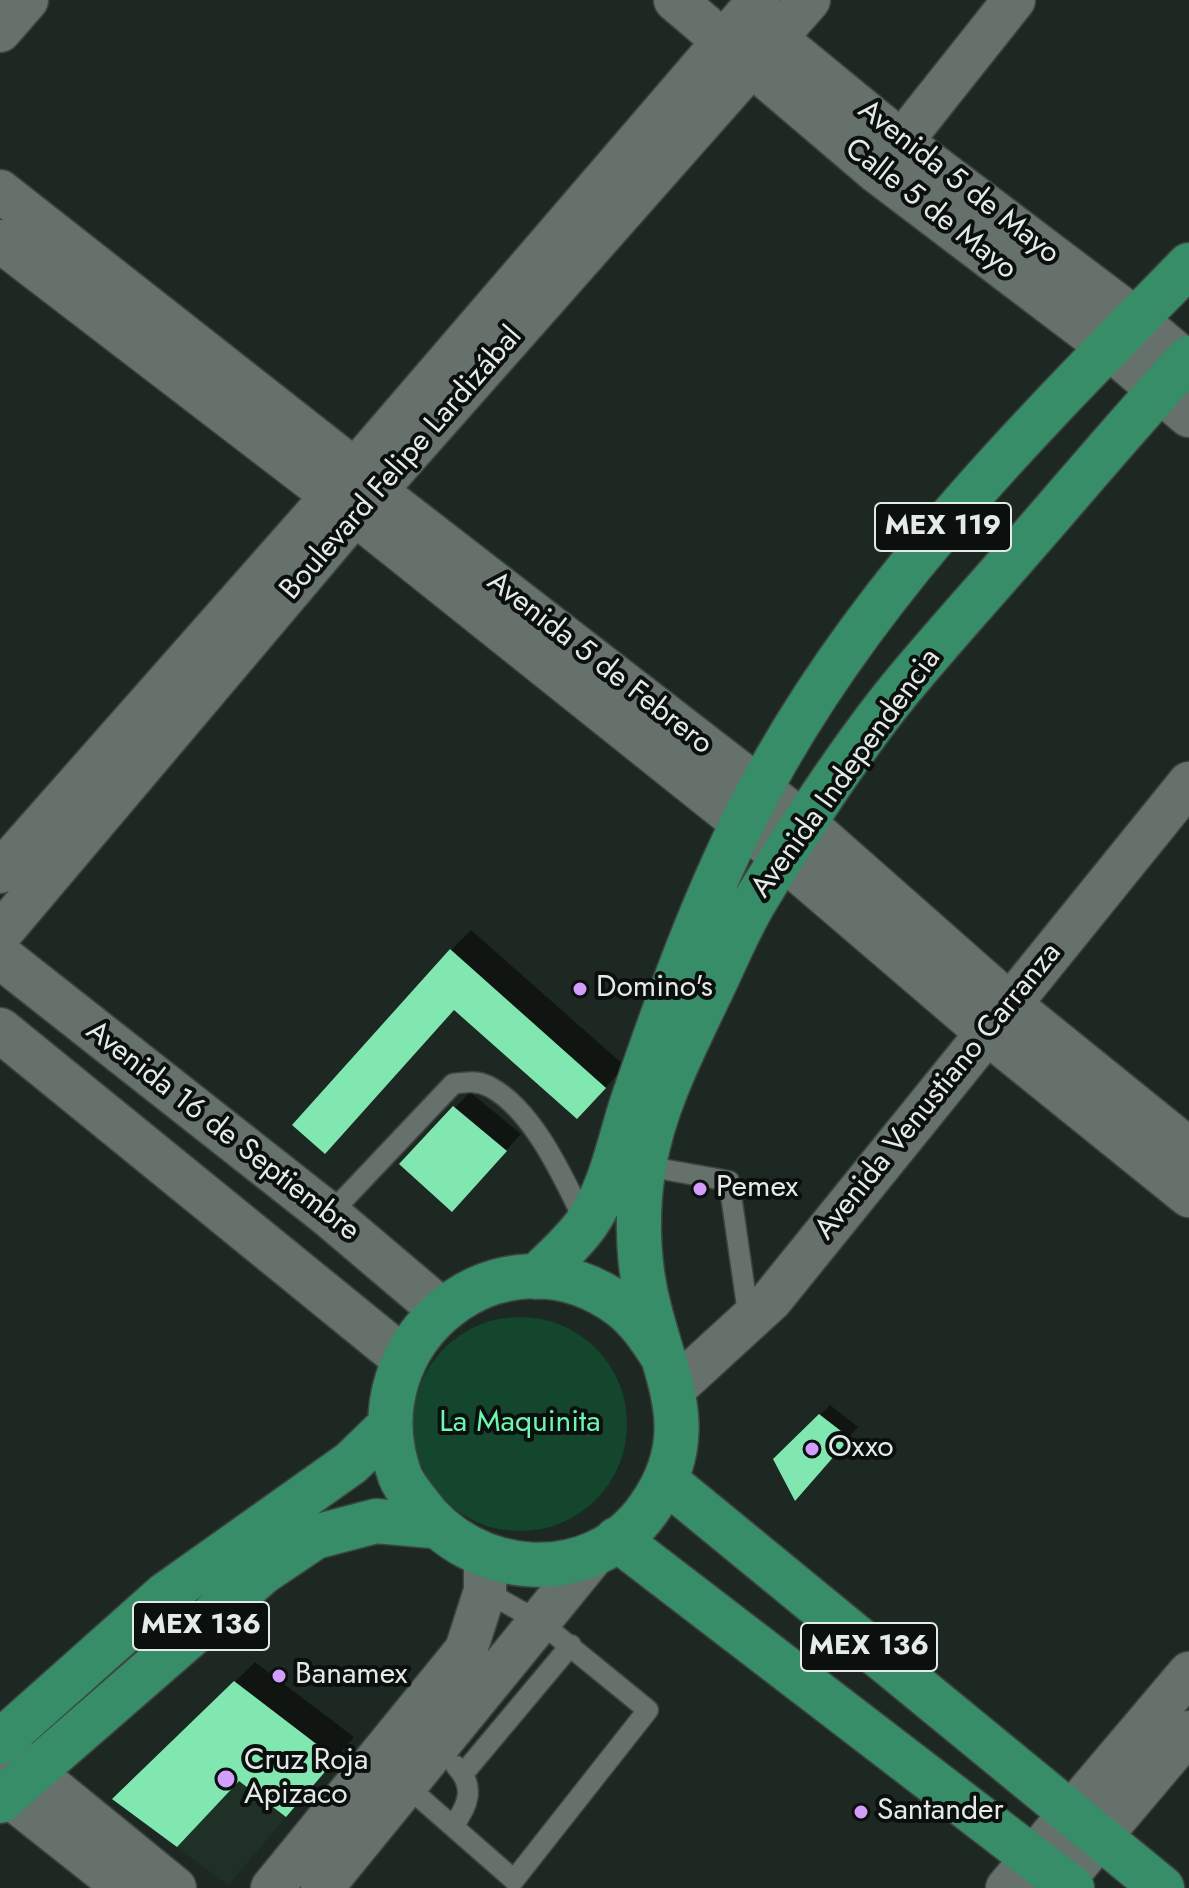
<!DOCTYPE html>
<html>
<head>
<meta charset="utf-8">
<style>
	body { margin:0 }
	canvas { display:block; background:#1e2822 }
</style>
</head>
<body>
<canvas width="1189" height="1888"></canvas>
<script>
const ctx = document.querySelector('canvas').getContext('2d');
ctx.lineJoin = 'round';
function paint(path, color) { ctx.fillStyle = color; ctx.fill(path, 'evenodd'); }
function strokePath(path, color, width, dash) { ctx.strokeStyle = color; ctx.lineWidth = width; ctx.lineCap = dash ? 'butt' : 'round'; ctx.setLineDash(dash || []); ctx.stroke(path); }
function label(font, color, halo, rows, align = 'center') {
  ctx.font = font + ' Jost,sans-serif'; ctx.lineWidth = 8; ctx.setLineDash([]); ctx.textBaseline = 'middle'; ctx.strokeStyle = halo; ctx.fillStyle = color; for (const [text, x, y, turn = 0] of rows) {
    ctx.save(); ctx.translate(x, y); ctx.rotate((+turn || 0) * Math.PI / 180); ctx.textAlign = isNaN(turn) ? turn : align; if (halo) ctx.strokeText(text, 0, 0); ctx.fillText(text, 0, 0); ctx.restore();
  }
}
paint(new Path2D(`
	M234 1681 336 1759 228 1885 112 1799Z`), '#1f3026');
paint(new Path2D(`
	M413 1424a107 107 0 1 1 214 0a107 107 0 1 1-214 0Z`), '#14462e');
paint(new Path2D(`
	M471 930 625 1066 597 1097 451 950Z
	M470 1092 521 1134 468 1193 401 1164Z
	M830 1405 858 1427 805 1488 775 1460Z
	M255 1662 354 1737 286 1814 239 1779 115 1799Z`), '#0007');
paint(new Path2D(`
	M450 949 606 1088 577 1119 454 1010 325 1154 292 1125Z
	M453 1106 507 1151 452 1212 399 1164Z
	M819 1414 850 1438 795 1501 773 1459Z
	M234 1681 336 1759 286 1817 239 1781 177 1847 112 1799Z`), '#81e7b0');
const service = new Path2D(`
	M639 1165 729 1181 749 1320
	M329 1215 453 1084C467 1082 478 1080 490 1087 534 1110 565 1181 586 1224
	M463 1774 571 1645
	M401 1781 514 1880 648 1710 540 1622 485 1591
	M453 1826C468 1806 476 1787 456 1766`);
const minor = new Path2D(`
	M675 0 877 172 1109 348 1189 416
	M757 23 902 142 1136 319 1189 364
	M0 31 27 0
	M883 165 1014 0
	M0 191 355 470 377 492 805 823 1011 1005 1189 1149
	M0 241 330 494 743 824 987 1033 1189 1196
	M0 872 355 470 759 0
	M0 934 354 515 809 0
	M675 1388 771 1300 1189 783
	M6 1750 175 1888
	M0 1789 125 1888
	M272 1888 466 1650 485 1591V1557
	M322 1888 596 1552
	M1007 1888 1189 1673
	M1057 1888 1189 1732`);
const secondary = new Path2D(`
	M0 956 329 1215 441 1310
	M0 1030 403 1358`);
const primary = new Path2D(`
	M536 1277C553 1260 573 1243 587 1223 611 1188 619 1143 632 1103 668 998 707 889 759 791 866 589 1031 427 1189 265
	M661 1354C650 1337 638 1319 621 1306 502 1218 351 1340 400 1476 404 1486 411 1494 417 1502 471 1579 592 1590 649 1508 705 1429 661 1372 645 1290 637 1250 637 1204 644 1165 654 1106 682 1052 707 999 724 965 738 928 758 896 801 826 848 753 900 689 942 638 987 589 1030 539 1083 478 1134 417 1189 358
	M666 1481 1162 1888
	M617 1539 1072 1888
	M0 1742 165 1595 351 1463 388 1427
	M0 1801 263 1572 315 1537 376 1521 433 1526`);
strokePath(service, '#3c4540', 23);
strokePath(minor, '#3c4540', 45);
strokePath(secondary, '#3c4540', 47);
strokePath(primary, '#3c4540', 47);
strokePath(service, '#65716a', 20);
strokePath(minor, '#65716a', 42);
strokePath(secondary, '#65716a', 44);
strokePath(primary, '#388d69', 44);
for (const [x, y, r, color] of [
	[580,989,8,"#d29dfd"],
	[700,1189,8,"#d29dfd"],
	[812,1449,8,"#d29dfd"],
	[279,1676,8,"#d29dfd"],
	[226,1779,10,"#d29dfd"],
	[861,1812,8,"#d29dfd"]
]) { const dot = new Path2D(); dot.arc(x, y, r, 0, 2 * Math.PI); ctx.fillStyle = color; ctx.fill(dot); strokePath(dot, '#0b0f0d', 3); }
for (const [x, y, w] of [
	[943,527,136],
	[201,1626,136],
	[869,1647,136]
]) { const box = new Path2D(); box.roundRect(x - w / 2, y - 24, w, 48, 6); ctx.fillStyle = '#0b0f0d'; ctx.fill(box); strokePath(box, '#e4eae6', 2); }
label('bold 28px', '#e4eae6', null, [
	["MEX 119",943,527],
	["MEX 136",201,1626],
	["MEX 136",869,1647]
]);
label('30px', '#e4eae6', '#0b0f0d', [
	["Avenida 5 de Mayo",958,183,38],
	["Calle 5 de Mayo",930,210,38],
	["Boulevard Felipe Lardizábal",402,464,-49],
	["Avenida 5 de Febrero",599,664,38],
	["Avenida Independencia",847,774,-54],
	["Avenida Venustiano Carranza",939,1092,-51],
	["Avenida 16 de Septiembre",222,1132,38]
]);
label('30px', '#e4eae6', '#0b0f0d', [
	["Domino's",596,989],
	["Pemex",716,1189],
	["Oxxo",828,1449],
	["Banamex",295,1676],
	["Cruz Roja",244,1762],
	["Apizaco",244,1796],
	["Santander",877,1812]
], 'left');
label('30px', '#6ef5b0', '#0b0f0d', [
	["La Maquinita",520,1424]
]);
</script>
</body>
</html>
